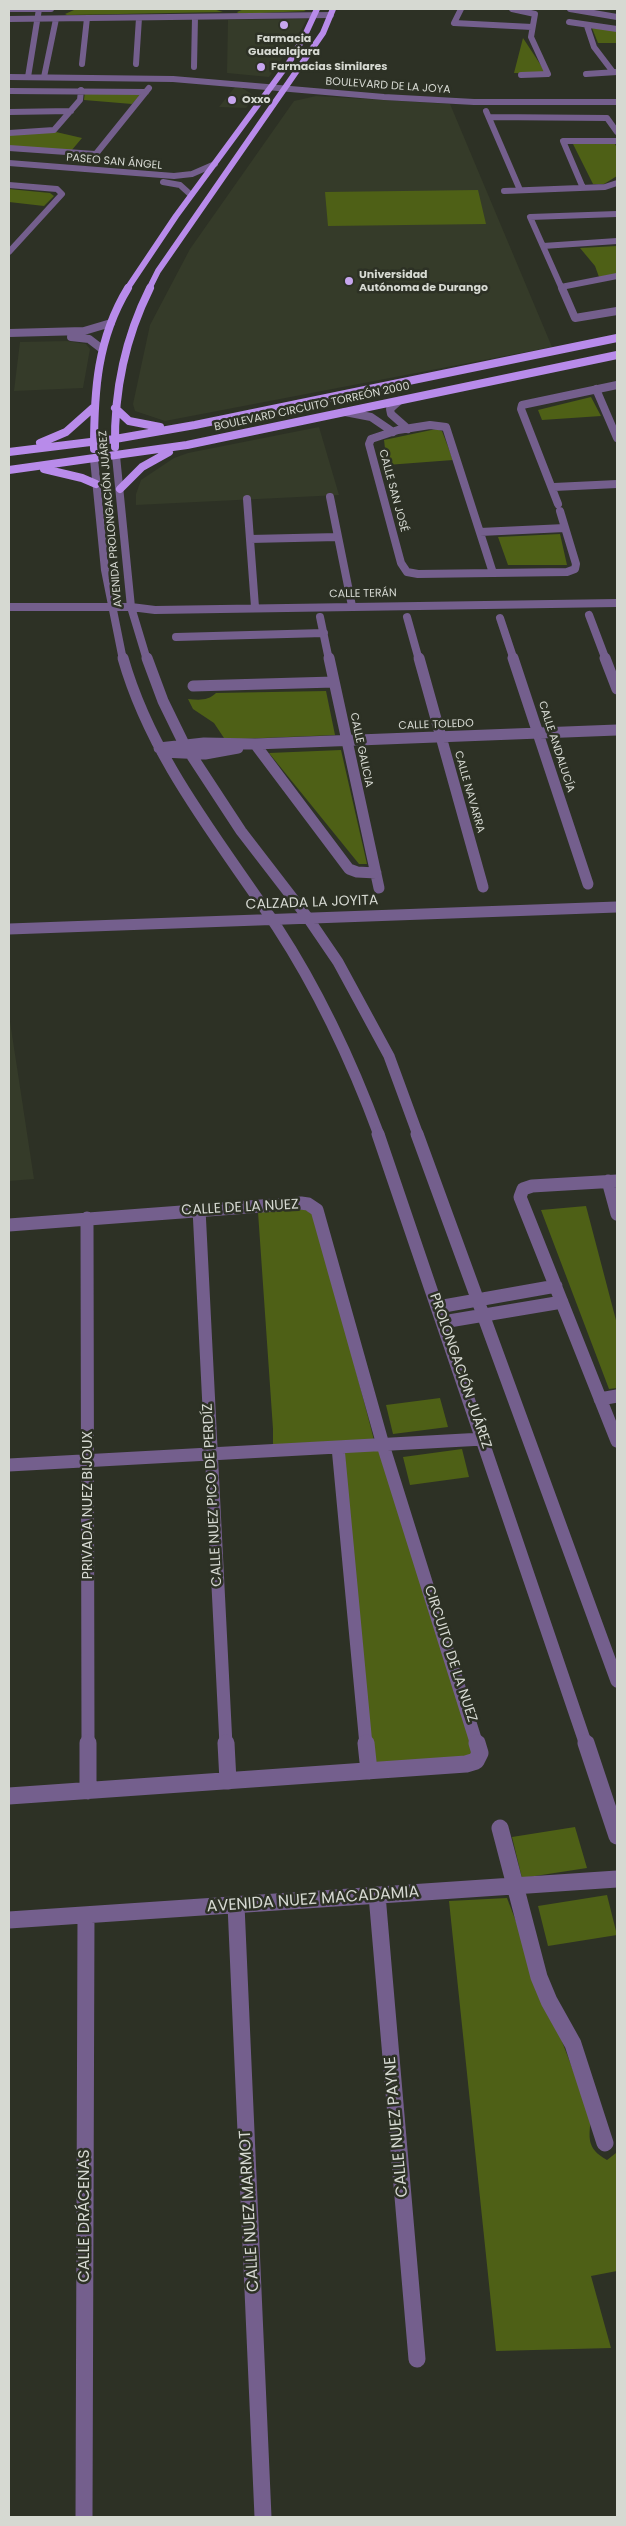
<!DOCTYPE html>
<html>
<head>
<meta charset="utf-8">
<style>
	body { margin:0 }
	#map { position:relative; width:626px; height:2526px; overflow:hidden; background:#2d3125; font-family:Poppins,sans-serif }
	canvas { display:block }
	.frame { position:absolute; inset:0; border:10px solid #d6d9d2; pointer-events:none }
</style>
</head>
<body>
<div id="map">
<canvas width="626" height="2526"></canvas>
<div class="frame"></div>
</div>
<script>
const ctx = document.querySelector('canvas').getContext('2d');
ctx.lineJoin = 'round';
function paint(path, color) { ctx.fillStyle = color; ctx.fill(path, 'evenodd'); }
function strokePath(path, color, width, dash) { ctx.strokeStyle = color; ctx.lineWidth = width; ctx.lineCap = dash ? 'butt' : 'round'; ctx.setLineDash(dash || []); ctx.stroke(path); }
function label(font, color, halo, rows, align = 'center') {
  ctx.font = font + ' Poppins,sans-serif'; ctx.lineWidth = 5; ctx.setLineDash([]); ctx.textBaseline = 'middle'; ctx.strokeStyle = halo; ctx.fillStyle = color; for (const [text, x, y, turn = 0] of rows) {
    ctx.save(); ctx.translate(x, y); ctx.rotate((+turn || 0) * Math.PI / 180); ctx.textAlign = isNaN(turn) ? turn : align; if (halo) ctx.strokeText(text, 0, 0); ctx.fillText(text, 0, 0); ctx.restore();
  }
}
paint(new Path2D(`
	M307 19 299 34 269 77 227 73 228 20Z
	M235 87 242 88 255 96 246 108 219 107Z
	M316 96 450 104 552 347 165 421 135 411 133 404 150 325 190 249 294 101Z
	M20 342 67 341 86 344 90 349 83 388 14 391Z
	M319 427 339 495 136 505V494L141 480 174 458 188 453Z
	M9 1015 34 1179 9 1181Z`), '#353b29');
paint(new Path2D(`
	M213 9 223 12 67 15 65 14 74 10Z
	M244 9H302L306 11 239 14 237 12Z
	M592 28 617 30V43H598Z
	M523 38 546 73H514Z
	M85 91 142 93 132 104 84 100Z
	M56 132 82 138 71 151 9 146V135Z
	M573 144H615L617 148V176L604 184H593Z
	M9 189 50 193 54 196 44 206 9 202Z
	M478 190 486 224 328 226 325 192Z
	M617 246V274L599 277 595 266 580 248Z
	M591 397 601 416 542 420 538 410Z
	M436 429 442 431 453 460 387 465 384 440Z
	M560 534 567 565H508L498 537Z
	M326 691 335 735 239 739 224 738 214 723 193 709 188 699C199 700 208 701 216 693Z
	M341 750 367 864H359L269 753Z
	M586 1206 617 1324V1388L609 1389 541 1210Z
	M305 1209 316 1217 374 1440 273 1445V1429L258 1212Z
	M440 1398 448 1427 393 1434 386 1405Z
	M380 1448 475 1747 468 1759 373 1768 343 1451Z
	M462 1449 469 1477 410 1485 403 1457Z
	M575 1827 587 1868 522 1878 512 1837Z
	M607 1895 617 1935 548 1946 538 1906Z
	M507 1898 591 2117C589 2138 586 2148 607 2160L616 2153 617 2147V2271L591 2276 611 2348 496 2351 449 1901Z`), '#4e6016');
strokePath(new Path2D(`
	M9 9H51
	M461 9 454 23 532 27
	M512 9 535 14 531 37 548 74 521 75
	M570 9 617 17
	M9 19 331 15
	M569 22 617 29
	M587 26 594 47 613 72
	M82 64 87 18
	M136 64 139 18
	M194 67 195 17
	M586 74 617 72
	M9 77 173 79 384 97 474 102H617
	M28 77 39 9
	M44 77 56 19
	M9 91 146 92
	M486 111 520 190
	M9 112 71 111
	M489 117 607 118 617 132
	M9 133 54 130 80 100 81 90
	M9 148 95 154
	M91 160 149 88
	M9 163 174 176 192 174 215 164
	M163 182 180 185 191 195
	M9 185 57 189 62 194 9 252
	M583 188 563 141H617
	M504 191 605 187 617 183
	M543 246 617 241
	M561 287 617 276
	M562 289 530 217 617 214`), '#745f8d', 6);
strokePath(new Path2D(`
	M562 288 575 318 617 311
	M9 333 84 331 111 323
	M71 337 89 339 102 349
	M596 389 617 438
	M399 401 390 409 391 414 408 429
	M345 412 371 417 393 432
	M430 425 446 427 493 573 418 574 407 572 401 563 369 444 371 439 398 430Z
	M116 456 131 607 147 660
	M94 459 105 570 123 660
	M554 487 617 484
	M330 497 352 606
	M247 499 255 607
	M558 504 521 409 522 405 617 385
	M480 532 565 528
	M250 539 338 537
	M493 573 567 572 575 569 576 564 560 511
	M9 607H131L155 610 617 603
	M589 615 606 660
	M320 617 329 660
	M407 617 419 660
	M500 618 514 660
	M176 637 324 633`), '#745f8d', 8);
strokePath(new Path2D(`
	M123 658C152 760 220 841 277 927 320 993 352 1062 379 1135
	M147 658 163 701 184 744 241 831 308 918 338 962 389 1056 418 1135
	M329 658 379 888
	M419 658 483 887
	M513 658 588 884
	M605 658 617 689
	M193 686 334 682
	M255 744 349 869 357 872 376 873
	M159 748 204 743 255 744 617 730
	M162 752 205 754 238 748
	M9 929 617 907`), '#745f8d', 11);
strokePath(new Path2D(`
	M378 1134 586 1745
	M417 1134 617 1681
	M608 1181 617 1214
	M617 1181 532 1186 523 1189 520 1197 617 1441
	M199 1209 226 1745
	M87 1218 88 1745
	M9 1225 301 1203 308 1204 317 1210 383 1445 477 1745
	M438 1307 556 1286
	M443 1322 562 1302
	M600 1399 617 1396
	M338 1447 366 1745
	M9 1465 483 1439`), '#745f8d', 13);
strokePath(new Path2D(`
	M88 1743V1791
	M226 1743 228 1781
	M366 1743 369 1771
	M586 1743 617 1836
	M9 1796 466 1764 476 1761 480 1753 477 1743
	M500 1828 539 1977 549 2001 573 2044 605 2143
	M377 1895 417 2359
	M236 1905 263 2517
	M9 1920 617 1879
	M84 2517 86 1915`), '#745f8d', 17);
strokePath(new Path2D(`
	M127 289 176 216 290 61 305 35 317 9
	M149 289 158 271 323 33 333 9`), '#b88bea', 6);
strokePath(new Path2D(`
	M115 408 129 421 160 427
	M40 443 66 432 93 408
	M115 447C114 391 125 338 150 288
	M94 449C94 391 97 339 128 288
	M9 452 115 439 195 425 617 338
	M44 469 82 478 96 484
	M9 470 187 445 617 355
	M120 489 142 467 169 452`), '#b88bea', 8);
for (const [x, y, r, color] of [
	[284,25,5,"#c7a6ef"],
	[261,67,5,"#c7a6ef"],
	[232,100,5,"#c7a6ef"],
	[349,281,5,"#c7a6ef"]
]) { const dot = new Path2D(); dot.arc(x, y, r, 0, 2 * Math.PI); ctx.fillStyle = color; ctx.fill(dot); strokePath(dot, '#2d3125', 2); }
label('bold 11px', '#d6d9d2', '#2d3125', [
	["Farmacia",284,39,"center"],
	["Guadalajara",284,52,"center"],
	["Farmacias Similares",271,67],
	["Oxxo",242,100],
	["Universidad",359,275],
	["Autónoma de Durango",359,288]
], 'left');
label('11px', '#d6d9d2', '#2d3125', [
	["BOULEVARD DE LA JOYA",388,86,4],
	["PASEO SAN ÁNGEL",114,162,5],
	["BOULEVARD CIRCUITO TORREÓN 2000",312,407,-12],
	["CALLE SAN JOSÉ",393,491,75],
	["AVENIDA PROLONGACIÓN JUÁREZ",111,519,-95],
	["CALLE TERÁN",363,594,-1],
	["CALLE TOLEDO",436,725,-2],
	["CALLE ANDALUCÍA",556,747,72],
	["CALLE GALICIA",361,750,78],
	["CALLE NAVARRA",469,792,74]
]);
label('14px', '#d6d9d2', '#2d3125', [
	["CALZADA LA JOYITA",312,903,-2],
	["CALLE DE LA NUEZ",240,1208,-3],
	["PROLONGACIÓN JUÁREZ",460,1371,71],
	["CALLE NUEZ PICO DE PERDÍZ",213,1495,-93],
	["PRIVADA NUEZ BIJOUX",88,1505,-90],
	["CIRCUITO DE LA NUEZ",450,1654,72]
]);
label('16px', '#d6d9d2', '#2d3125', [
	["AVENIDA NUEZ MACADAMIA",313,1900,-4],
	["CALLE NUEZ PAYNE",397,2127,-95],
	["CALLE NUEZ MARMOT",250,2211,-93],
	["CALLE DRÁCENAS",85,2216,-90]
]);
</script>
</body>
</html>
